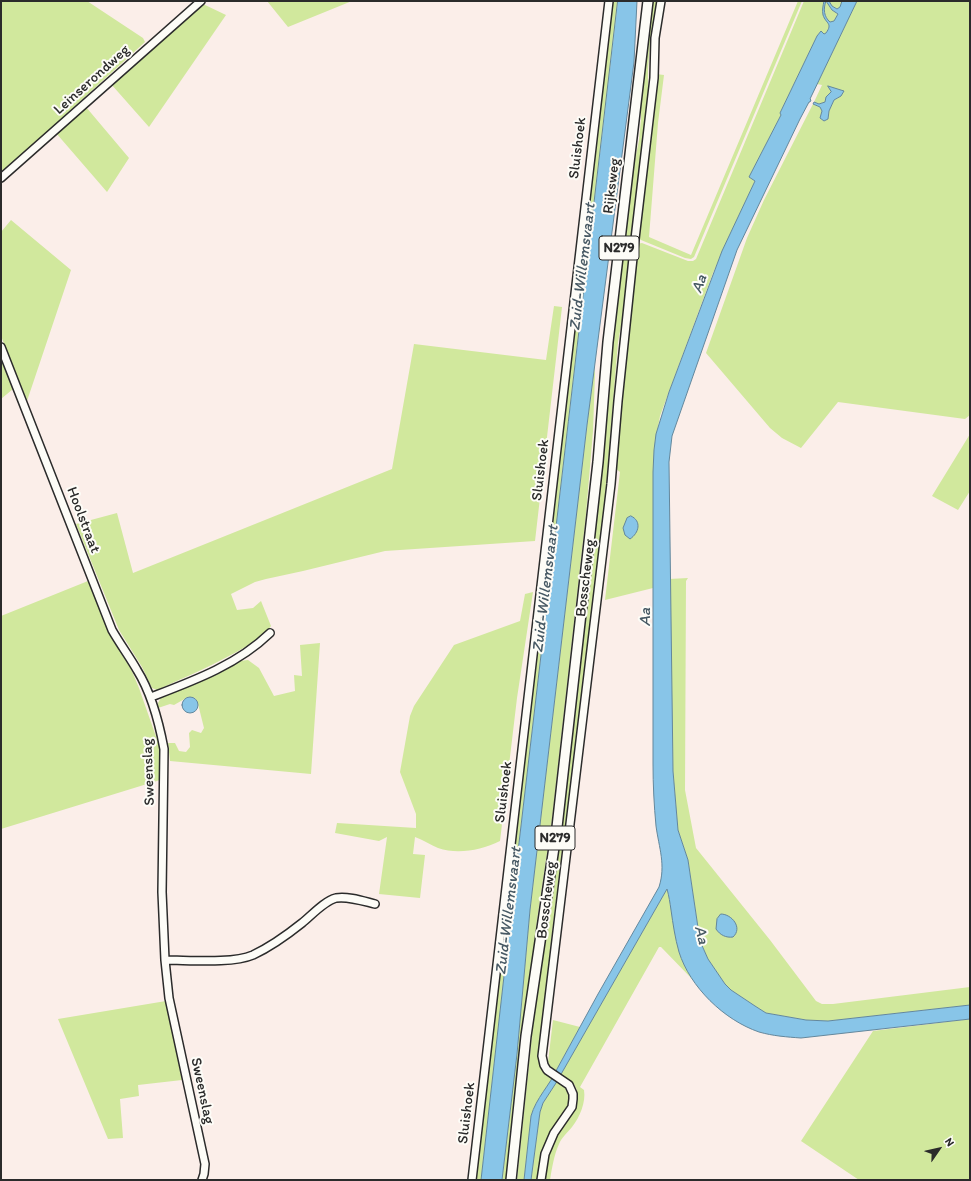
<!DOCTYPE html>
<html>
<head>
<meta charset="utf-8">
<style>
	body { margin:0 }
	#map { position:relative; width:971px; height:1181px; overflow:hidden; background:#fbeee9; font-family:Itim,sans-serif }
	canvas { display:block }
	.frame { position:absolute; inset:0; border:2px solid #2b2b2b; pointer-events:none }
	.north { position:absolute; left:919px; top:1129px; width:40px; height:40px; -webkit-text-stroke:3px #fdfcf7; paint-order:stroke; rotate:56deg; font-size:11px; font-weight:700; line-height:16px; text-align:center; color:#2b2b2b }
	.north::after { content:''; display:block; margin:auto; width:14px; height:18px; background:#2b2b2b; clip-path:polygon(50% 0,100% 100%,50% 72%,0 100%) }
</style>
</head>
<body>
<div id="map">
<canvas width="971" height="1181"></canvas>
<div class="frame"></div>
<div class="north">N</div>
</div>
<script>
const ctx = document.querySelector('canvas').getContext('2d');
ctx.lineJoin = 'round';
function paint(path, color) { ctx.fillStyle = color; ctx.fill(path, 'evenodd'); }
function strokePath(path, color, width, dash) { ctx.strokeStyle = color; ctx.lineWidth = width; ctx.lineCap = dash ? 'butt' : 'round'; ctx.setLineDash(dash || []); ctx.stroke(path); }
function label(font, color, halo, rows, align = 'center') {
  ctx.font = font + ' Itim,sans-serif'; ctx.lineWidth = 4; ctx.setLineDash([]); ctx.textBaseline = 'middle'; ctx.strokeStyle = halo; ctx.fillStyle = color; for (const [text, x, y, turn = 0] of rows) {
    ctx.save(); ctx.translate(x, y); ctx.rotate((+turn || 0) * Math.PI / 180); ctx.textAlign = isNaN(turn) ? turn : align; if (halo) ctx.strokeText(text, 0, 0); ctx.fillText(text, 0, 0); ctx.restore();
  }
}
paint(new Path2D(`
	M1 1H87L143 38 145 42 1 174Z
	M267 1H352L288 27Z
	M611 1H618L519 843 481 1180H474Z
	M650 1H657L650 44 648 69V112L625 305 618 342 605 500 551 941 540 1051C540 1068 541 1068 554 1077 545 1090 536 1101 531 1116L524 1180H517L533 1026 625 227 634 165 639 140 641 119V100Z
	M798 1H802L694 257 691 259 685 258 641 240 637 237 656 74 664 75 658 123 649 237 691 255Z
	M804 1H824L823 13 830 26 826 33 824 34 821 31 817 36 780 113 781 115 749 177 755 181 729 237 713 273 660 416 654 450 653 588 605 600 620 472 615 468 616 445 637 244 642 243 688 261H693L696 259Z
	M826 1 832 10 838 14 834 21 830 22C824 17 823 9 826 1Z
	M829 1H842L840 7 837 9 832 6Z
	M857 1H970V415L965 419 838 402 801 448 782 438 770 428 706 353 747 238 764 200 813 104 820 107 822 111 820 118 824 121 828 119 829 111 834 100 838 98 843 91 829 87 831 92 825 102 819 104 814 102 822 85 817 84Z
	M203 4 226 15 149 127 111 84Z
	M86 107 129 158 107 192 56 133Z
	M11 220 71 270 27 401 1 336V232Z
	M554 306 562 307 535 541 385 551 303 571 266 579 255 582 231 594 237 610 253 608 261 601 271 626C265 635 256 640 247 646 218 663 188 676 157 690L152 688 142 667 119 630 76 524 117 513 133 573 392 469 414 344 546 360Z
	M1 360 13 389 1 399Z
	M594 366 595 374 593 431 586 514 552 819 537 920 507 1180H502L517 1054 530 910Z
	M970 434V491L958 510 932 496Z
	M688 578 686 581 685 790 696 848 770 940 816 1001 822 1004H833L970 987V1005L828 1021 806 1020 766 1013 755 1006 731 990 725 984 708 959 700 941 688 860 678 830 676 809 673 771 669 579Z
	M88 581 114 642 131 669 139 688 160 748V780L1 829V616Z
	M533 592 517 698 500 841C481 850 458 855 438 848 431 845 423 840 415 837L413 854 425 855 420 898 379 894 387 837 379 841 335 833 337 823 416 828V814L400 772 410 716 414 706 454 645 520 621 525 594Z
	M320 643 311 774 170 761 168 743H175L179 751 186 752 190 747 189 733 192 730 201 733 204 728 198 704 195 698 188 697 174 705 170 704 158 708V703L162 696 239 661 248 660 259 668 274 696 295 691 294 675 302 676 300 645Z
	M667 889C676 920 673 952 693 980L661 947H659L580 1087 584 1090C586 1102 580 1117 572 1127 567 1133 562 1137 559 1144 554 1155 552 1168 550 1180H544L549 1153 555 1136 570 1118 577 1103V1090L574 1084 561 1074Z
	M166 1001 182 1080 138 1085 139 1096 120 1099 123 1138 108 1139 58 1019Z
	M970 1019V1180H859L801 1141 873 1031Z
	M553 1020 580 1027 556 1071 550 1066 548 1062Z
	M558 1079 570 1091 571 1102 558 1124 539 1180H531L540 1112 543 1103Z`), '#d1e89d');
const water = new Path2D(`
	M618 1H637L634 62 587 425 530 910 517 1054 502 1180H481L519 843Z
	M824 1H826C823 9 824 17 830 22L834 21 838 14 832 10 826 1H829L832 6 837 9 840 7 842 1H857L810 99 811 100 810 102H809L800 119 737 250 672 436 669 462 673 771 678 830 688 860 700 941 708 959 725 984 731 990 755 1006 766 1013 806 1020 828 1021 970 1005V1019L801 1038C787 1037 773 1036 759 1032 724 1020 690 987 679 952 675 938 673 924 671 910 670 903 669 896 667 889L556 1083 543 1103 540 1112 531 1180H524L531 1116C536 1098 550 1085 557 1069L598 994 659 887C666 865 659 848 656 826 654 805 653 785 653 764V472L654 450 656 434 669 392 722 251 755 181 749 177 781 115 780 113 817 36 821 31 824 34 826 33C833 23 826 24 823 15 822 10 823 6 824 1Z
	M828 86 844 91 841 96 834 100 829 111 828 119 824 121 820 118 822 111 820 107 813 104 814 102 819 104 825 102 826 97 831 92Z
	M631 516C642 521 639 533 630 539L625 535 623 528 627 518Z
	M182 705a8 8 0 1 1 16 0a8 8 0 1 1-16 0Z
	M721 914C732 914 743 928 733 937 726 938 720 935 716 929L717 919Z`);
paint(water, '#88c5e8');
strokePath(water, '#63879c', 1);
const minor = new Path2D(`
	M1 178 201 1
	M1 347 112 630C120 644 129 656 137 670 152 694 159 722 164 749L162 892 165 960 169 998 205 1164 204 1174 202 1180
	M151 697C193 681 237 665 270 633
	M165 960C189 960 232 964 253 955 270 947 287 935 302 923 311 916 324 901 336 898 348 896 363 901 375 904
	M472 1180 609 1
	M541 1180 545 1154 554 1133 572 1107 573 1099V1094L569 1085 547 1070 544 1065 542 1056 611 484 618 401 635 239 654 78 655 38 661 1`);
const major = new Path2D(`
	M511 1180 526 1036 557 827 598 462 608 342 648 1`);
strokePath(minor, '#2b2b2b', 10);
strokePath(major, '#2b2b2b', 12);
strokePath(minor, '#fdfcf7', 7);
strokePath(major, '#fdfcf7', 9);
for (const [x, y, w] of [
	[619,248,40],
	[555,838,40]
]) { const box = new Path2D(); box.roundRect(x - w / 2, y - 12, w, 24, 3); ctx.fillStyle = '#fdfcf7'; ctx.fill(box); strokePath(box, '#2b2b2b', 1); }
label('bold 14px', '#2b2b2b', null, [
	["N279",619,248],
	["N279",555,838]
]);
label('15px', '#2b2b2b', '#fdfcf7', [
	["Leinserondweg",92,80,-42],
	["Sluishoek",578,148,-83],
	["Rijksweg",612,186,-83],
	["Sluishoek",541,470,-83],
	["Hoolstraat",83,520,69],
	["Bosscheweg",586,578,-83],
	["Sweenslag",149,772,-92],
	["Sluishoek",504,792,-83],
	["Bosscheweg",547,900,-83],
	["Sweenslag",202,1091,78],
	["Sluishoek",467,1113,-83]
]);
label('italic 16px', '#475964', '#fdfcf7', [
	["Zuid-Willemsvaart",583,267,-83],
	["Aa",700,284,-71],
	["Zuid-Willemsvaart",546,589,-83],
	["Aa",646,617,-90],
	["Zuid-Willemsvaart",509,911,-83],
	["Aa",701,935,76]
]);
</script>
</body>
</html>
